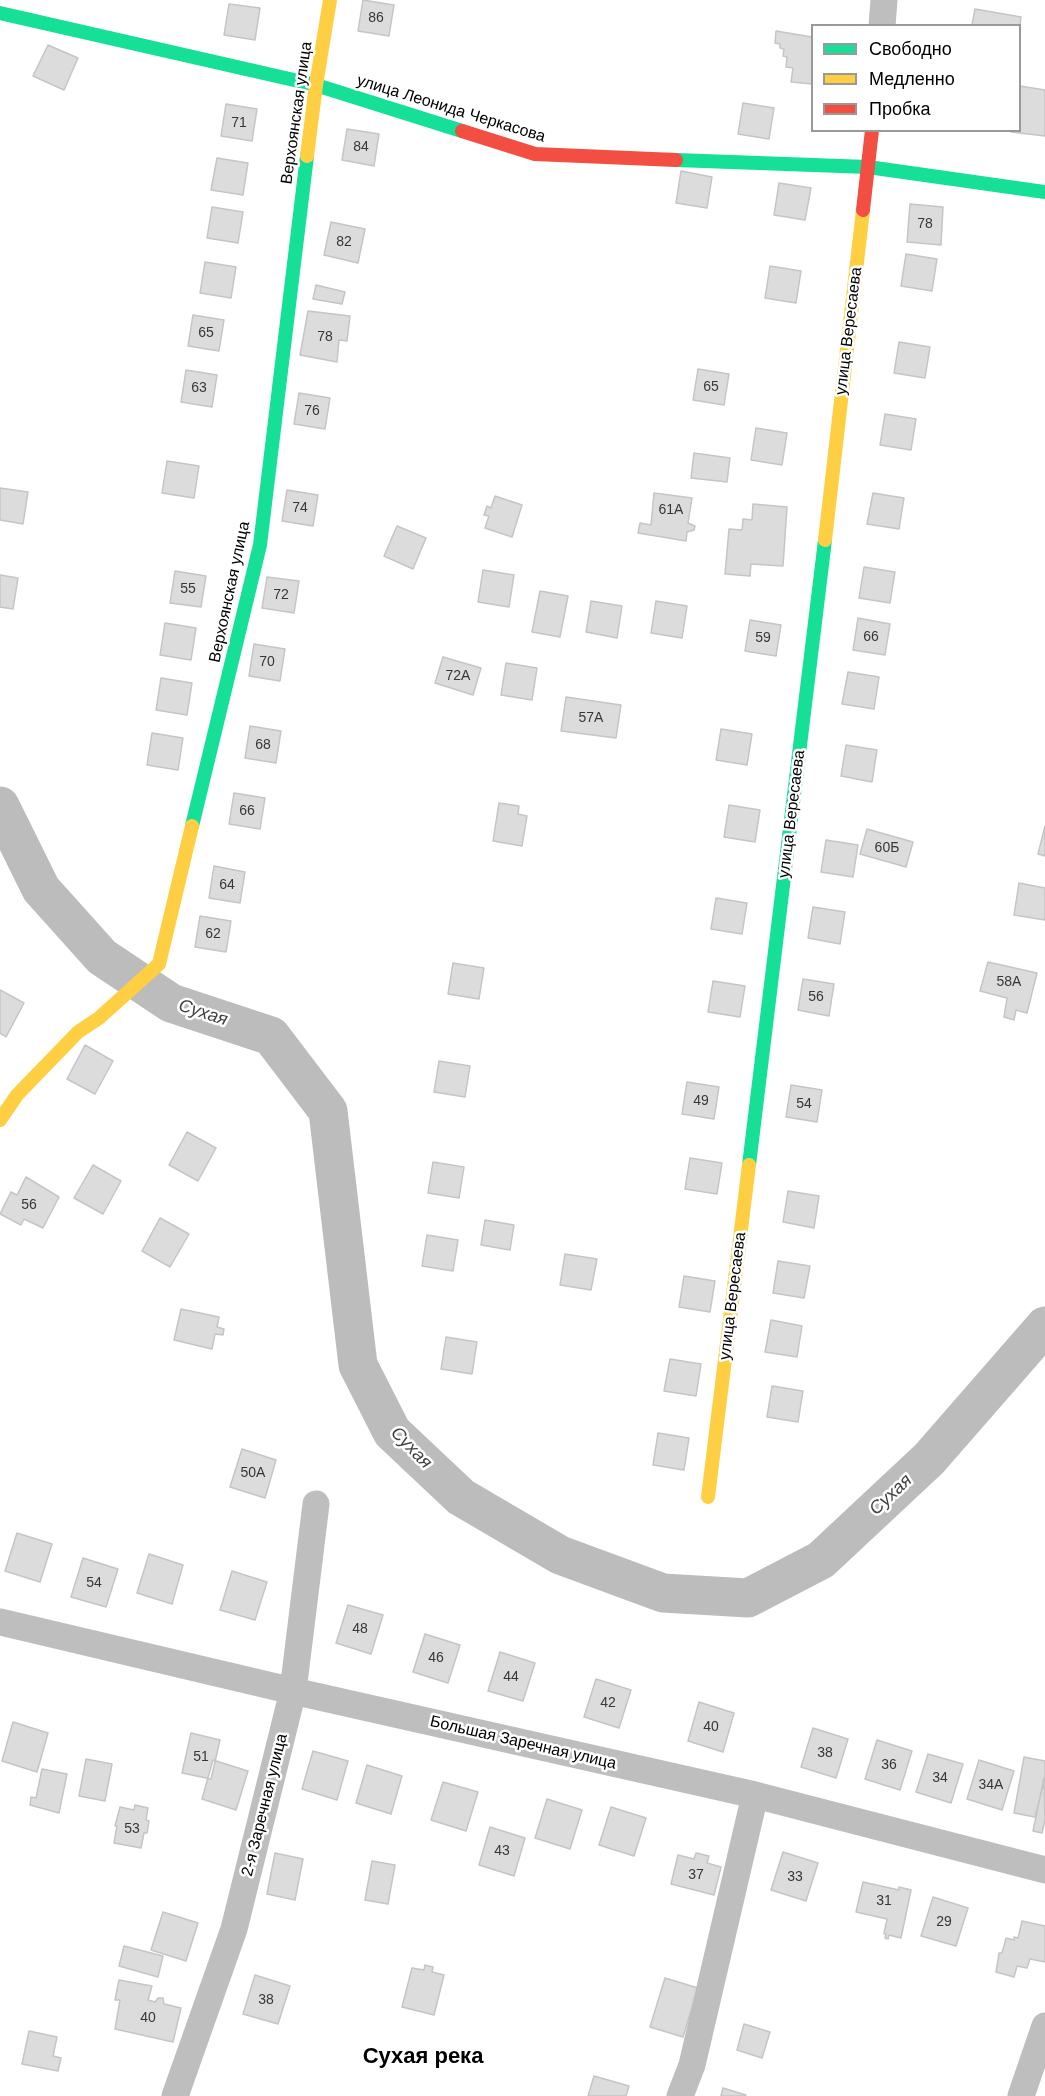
<!DOCTYPE html>
<html>
<head>
<meta charset="utf-8">
<style>
	body { margin:0 }
	#map { position:relative; width:1045px; height:2096px; overflow:hidden; background:#fff; font-family:Arial,sans-serif }
	canvas { display:block }
	.legend { position:absolute; left:811px; top:24px; width:210px; height:108px; box-sizing:border-box; background:#fff; border:2px solid #999; margin:0; padding:8px 10px; list-style:none; font-size:18px; color:#000 }
	.legend li { display:flex; align-items:center; gap:12px; height:30px }
	.legend b { width:30px; border:2px solid #999 }
</style>
</head>
<body>
<div id="map">
<canvas width="1045" height="2096"></canvas>
<ul class="legend">
<li><b style="height:8px;background:#16e098"></b>Свободно</li>
<li><b style="height:8px;background:#ffcf43"></b>Медленно</li>
<li><b style="height:8px;background:#f24e42"></b>Пробка</li>
</ul>
</div>
<script>
const ctx = document.querySelector('canvas').getContext('2d');
ctx.lineJoin = 'round';
function strokePath(path, color, width, dash) { ctx.strokeStyle = color; ctx.lineWidth = width; ctx.lineCap = dash ? 'butt' : 'round'; ctx.setLineDash(dash || []); ctx.stroke(path); }
function paint(path, color) { ctx.fillStyle = color; ctx.fill(path, 'evenodd'); }
function label(font, color, halo, rows, align = 'center') {
  ctx.font = font + ' Arial,sans-serif'; ctx.lineWidth = 5; ctx.setLineDash([]); ctx.textBaseline = 'middle'; ctx.strokeStyle = halo; ctx.fillStyle = color; for (const [text, x, y, turn = 0] of rows) {
    ctx.save(); ctx.translate(x, y); ctx.rotate((+turn || 0) * Math.PI / 180); ctx.textAlign = isNaN(turn) ? turn : align; if (halo) ctx.strokeText(text, 0, 0); ctx.fillText(text, 0, 0); ctx.restore();
  }
}
strokePath(new Path2D(`
	M0 806 41 889 102 957 171 1003 271 1036 328 1111 358 1365 392 1432 461 1497 560 1555 663 1593 748 1598 821 1560 929 1459 1045 1326`), '#bcbcbc', 39);
const building = new Path2D(`
	M363 0 394 5 389 36 358 31Z
	M229 4 260 8 255 40 224 35Z
	M975 9 1021 17 1020 26 972 25Z
	M776 31 812 37V84L791 82 793 68 786 67 787 57 783 56 784 49 780 48V44L775 43Z
	M48 45 78 58 64 90 33 76Z
	M1020 86 1045 90V136L1011 132 1020 130Z
	M743 103 774 108 769 139 738 134Z
	M226 104 257 109 252 141 221 136Z
	M347 129 379 134 374 166 342 160Z
	M217 158 248 163 243 195 211 190Z
	M681 171 712 177 707 208 676 203Z
	M779 183 811 188 805 220 774 215Z
	M910 204 943 207 941 245 907 242Z
	M212 207 243 212 238 243 207 238Z
	M331 222 365 229 358 263 324 255Z
	M906 254 937 259 932 291 901 286Z
	M205 262 236 267 231 298 200 293Z
	M770 266 801 271 796 303 765 298Z
	M316 285 345 292 342 304 313 299Z
	M308 311 350 316 347 341 339 340 337 362 300 355Z
	M193 315 224 320 219 351 188 346Z
	M899 342 930 347 925 378 894 373Z
	M698 369 729 374 724 405 693 400Z
	M186 370 217 375 212 407 181 402Z
	M299 393 330 398 325 429 294 424Z
	M885 414 916 419 911 450 880 445Z
	M756 428 787 433 782 465 751 460Z
	M694 453 730 458 727 482 691 478Z
	M167 461 199 466 194 498 162 493Z
	M0 488 28 492 23 524 0 520Z
	M287 490 318 495 313 526 282 521Z
	M654 493 692 498 688 523 695 526 694 530 687 532 686 541 638 533 640 523 651 525Z
	M873 493 904 498 899 529 867 524Z
	M495 496 522 505 512 537 485 528 489 516 484 515 487 506 491 508Z
	M753 504 787 507 783 566 751 564 750 576 725 574 729 529 742 530 743 519 752 520Z
	M397 526 426 538 413 569 384 556Z
	M864 567 895 572 890 603 859 598Z
	M483 570 514 575 509 607 478 602Z
	M175 571 206 576 201 607 170 603Z
	M0 575 18 578 13 609 0 607Z
	M267 577 299 581 294 613 262 608Z
	M540 591 568 596 560 637 532 632Z
	M591 601 622 606 617 638 586 632Z
	M656 601 687 606 682 638 651 633Z
	M858 618 890 624 885 655 853 650Z
	M750 620 781 625 776 656 745 651Z
	M165 623 196 628 191 660 160 655Z
	M254 644 285 649 280 681 249 676Z
	M443 657 481 668 473 695 435 683Z
	M506 663 537 668 532 700 501 695Z
	M848 672 879 677 874 709 842 704Z
	M161 678 192 683 187 715 156 710Z
	M566 697 621 705 616 738 561 731Z
	M250 726 281 731 276 763 245 758Z
	M721 729 752 734 747 765 716 760Z
	M152 733 183 738 178 770 147 765Z
	M846 745 877 750 872 782 841 776Z
	M234 793 265 798 260 829 229 824Z
	M499 803 519 806 518 814 527 816 522 846 493 841Z
	M729 805 760 810 755 842 724 837Z
	M1045 826V856L1038 854Z
	M867 829 913 842 906 867 860 854Z
	M826 840 858 845 853 877 821 872Z
	M214 866 245 872 240 903 209 898Z
	M1019 883 1045 888V920L1014 915Z
	M716 898 747 903 742 934 711 929Z
	M813 907 845 912 840 944 808 938Z
	M200 916 231 921 226 952 195 947Z
	M988 962 1037 973 1027 1013 1016 1010 1014 1020 1004 1017 1007 998 980 991Z
	M453 963 484 968 479 999 448 994Z
	M803 979 834 984 829 1016 798 1010Z
	M713 981 745 986 740 1017 708 1012Z
	M0 990 24 1003 6 1037 0 1033Z
	M85 1045 113 1061 95 1094 67 1079Z
	M439 1061 470 1066 465 1097 434 1092Z
	M687 1082 719 1087 714 1119 682 1114Z
	M791 1085 822 1090 817 1122 786 1117Z
	M187 1132 216 1148 198 1181 169 1165Z
	M690 1158 722 1163 717 1194 685 1189Z
	M433 1162 464 1167 459 1198 428 1193Z
	M93 1165 121 1181 103 1214 74 1198Z
	M26 1177 59 1197 43 1228 24 1219 21 1225 0 1214 11 1192 17 1195Z
	M788 1191 819 1196 814 1228 783 1222Z
	M160 1218 189 1234 170 1267 142 1251Z
	M485 1220 514 1225 510 1250 481 1245Z
	M427 1235 458 1240 453 1271 422 1266Z
	M565 1254 597 1259 591 1290 560 1285Z
	M778 1261 810 1266 804 1298 773 1293Z
	M684 1276 715 1281 710 1312 679 1307Z
	M181 1309 219 1317 217 1327 224 1329 223 1335 215 1334 212 1349 174 1340Z
	M771 1320 802 1326 797 1357 765 1352Z
	M446 1337 477 1342 472 1374 441 1369Z
	M670 1359 701 1364 696 1396 664 1391Z
	M772 1386 803 1391 798 1422 767 1417Z
	M658 1433 689 1438 684 1470 653 1465Z
	M242 1449 276 1460 265 1498 230 1487Z
	M17 1533 52 1544 40 1582 5 1571Z
	M149 1554 183 1565 172 1604 137 1593Z
	M83 1558 118 1569 106 1607 71 1597Z
	M232 1571 267 1582 255 1620 220 1610Z
	M348 1605 383 1615 371 1654 336 1643Z
	M425 1634 460 1645 448 1683 413 1672Z
	M500 1652 535 1663 523 1701 488 1691Z
	M596 1679 631 1690 619 1728 584 1717Z
	M699 1702 734 1713 723 1752 688 1741Z
	M13 1722 48 1733 37 1772 2 1761Z
	M813 1728 848 1739 836 1778 801 1767Z
	M191 1733 220 1740 211 1779 182 1773Z
	M877 1740 912 1751 900 1790 865 1779Z
	M313 1751 348 1761 337 1800 302 1789Z
	M928 1754 963 1764 951 1803 916 1792Z
	M1024 1757 1045 1761V1778L1035 1817 1014 1813Z
	M86 1759 112 1764 105 1801 79 1796Z
	M213 1760 248 1771 236 1810 202 1799Z
	M979 1760 1014 1771 1002 1810 967 1799Z
	M367 1765 402 1776 391 1814 356 1803Z
	M42 1769 67 1774 59 1813 30 1805 31 1797 36 1798Z
	M1044 1778 1045 1820 1042 1833 1033 1831Z
	M443 1782 478 1792 466 1831 431 1820Z
	M547 1799 582 1810 570 1849 535 1838Z
	M135 1805 148 1808 146 1820 149 1821 147 1833H144L141 1848 114 1843 117 1826H115L120 1807 134 1810Z
	M611 1807 646 1818 634 1856 599 1845Z
	M490 1827 525 1838 514 1876 479 1865Z
	M783 1852 818 1863 806 1901 771 1890Z
	M275 1853 303 1859 295 1900 267 1894Z
	M696 1853 709 1856 707 1863 721 1867 714 1895 671 1884 678 1855 694 1859Z
	M372 1861 395 1865 388 1904 365 1900Z
	M863 1882 899 1890V1887L911 1890 901 1938 889 1935 888 1939 885 1938 886 1934H884L887 1919 856 1912Z
	M933 1897 968 1908 956 1946 921 1936Z
	M163 1912 198 1923 186 1961 151 1950Z
	M1022 1921 1045 1926V1962L1030 1959 1027 1968 1017 1966 1014 1977 996 1972 999 1953H1002L1006 1938 1014 1940V1937L1018 1938Z
	M124 1946 163 1956 158 1977 119 1966Z
	M425 1965 433 1967 432 1972 444 1975 434 2015 402 2007 412 1968 424 1970Z
	M255 1975 290 1986 278 2024 243 2014Z
	M665 1978 698 1988 683 2037 650 2027Z
	M119 1980 152 1986 148 2000 155 2002 158 1998H163L164 2004 181 2008 173 2042 115 2029 120 2000H115Z
	M744 2024 770 2032 762 2058 737 2050Z
	M29 2031 57 2037 53 2056 61 2058 58 2071 22 2064Z
	M594 2076 629 2086 626 2096H588Z
	M723 2088 746 2095 745 2096H721Z`);
paint(building, '#dcdcdc');
strokePath(building, '#c5c5c5', 1.5);
strokePath(new Path2D(`
	M882 26 884 0
	M0 1622 293 1691 755 1795 1045 1870
	M175 2096 234 1929 293 1691 316 1504
	M680 2096 692 2065 755 1795
	M1021 2096 1045 2026`), '#bebebe', 27);
strokePath(new Path2D(`
	M0 13 316 85 462 131
	M676 160 868 167 1045 192
	M192 826 260 545 307 156
	M749 1165 825 540`), '#16e098', 14);
strokePath(new Path2D(`
	M307 156 316 85 330 0
	M825 540 863 210
	M0 1120 17 1095 78 1032 99 1018 159 964 192 826
	M708 1497 749 1165`), '#ffcf43', 14);
strokePath(new Path2D(`
	M462 131 535 154 676 160
	M863 210 872 130`), '#f24e42', 14);
label('14px', '#373737', null, [
	["86",376,18],
	["71",239,123],
	["84",361,147],
	["78",925,224],
	["82",344,242],
	["65",206,333],
	["78",325,337],
	["65",711,387],
	["63",199,388],
	["76",312,411],
	["74",300,508],
	["61А",671,510],
	["55",188,589],
	["72",281,595],
	["66",871,637],
	["59",763,638],
	["70",267,662],
	["72А",458,676],
	["57А",591,718],
	["68",263,745],
	["66",247,811],
	["60Б",887,848],
	["64",227,885],
	["62",213,934],
	["58А",1009,982],
	["56",816,997],
	["49",701,1101],
	["54",804,1104],
	["56",29,1205],
	["50А",253,1473],
	["54",94,1583],
	["48",360,1629],
	["46",436,1658],
	["44",511,1677],
	["42",608,1703],
	["40",711,1727],
	["38",825,1753],
	["51",201,1757],
	["36",889,1765],
	["34",940,1778],
	["34А",991,1785],
	["53",132,1829],
	["43",502,1851],
	["37",696,1875],
	["33",795,1877],
	["31",884,1901],
	["29",944,1922],
	["38",266,2000],
	["40",148,2018]
]);
label('16px', '#000', '#fff', [
	["улица Леонида Черкасова",451,109,17],
	["Верхоянская улица",297,113,-82],
	["улица Вересаева",849,331,-83],
	["Верхоянская улица",230,592,-78],
	["улица Вересаева",792,814,-83],
	["улица Вересаева",733,1296,-83],
	["Большая Заречная улица",523,1743,13],
	["2-я Заречная улица",265,1805,-76]
]);
label('italic 18px', '#404040', '#fff', [
	["Сухая",203,1013,18],
	["Сухая",411,1448,46],
	["Сухая",891,1495,-43]
]);
label('bold 22px', '#000', '#fff', [
	["Сухая река",423,2057]
]);
</script>
</body>
</html>
